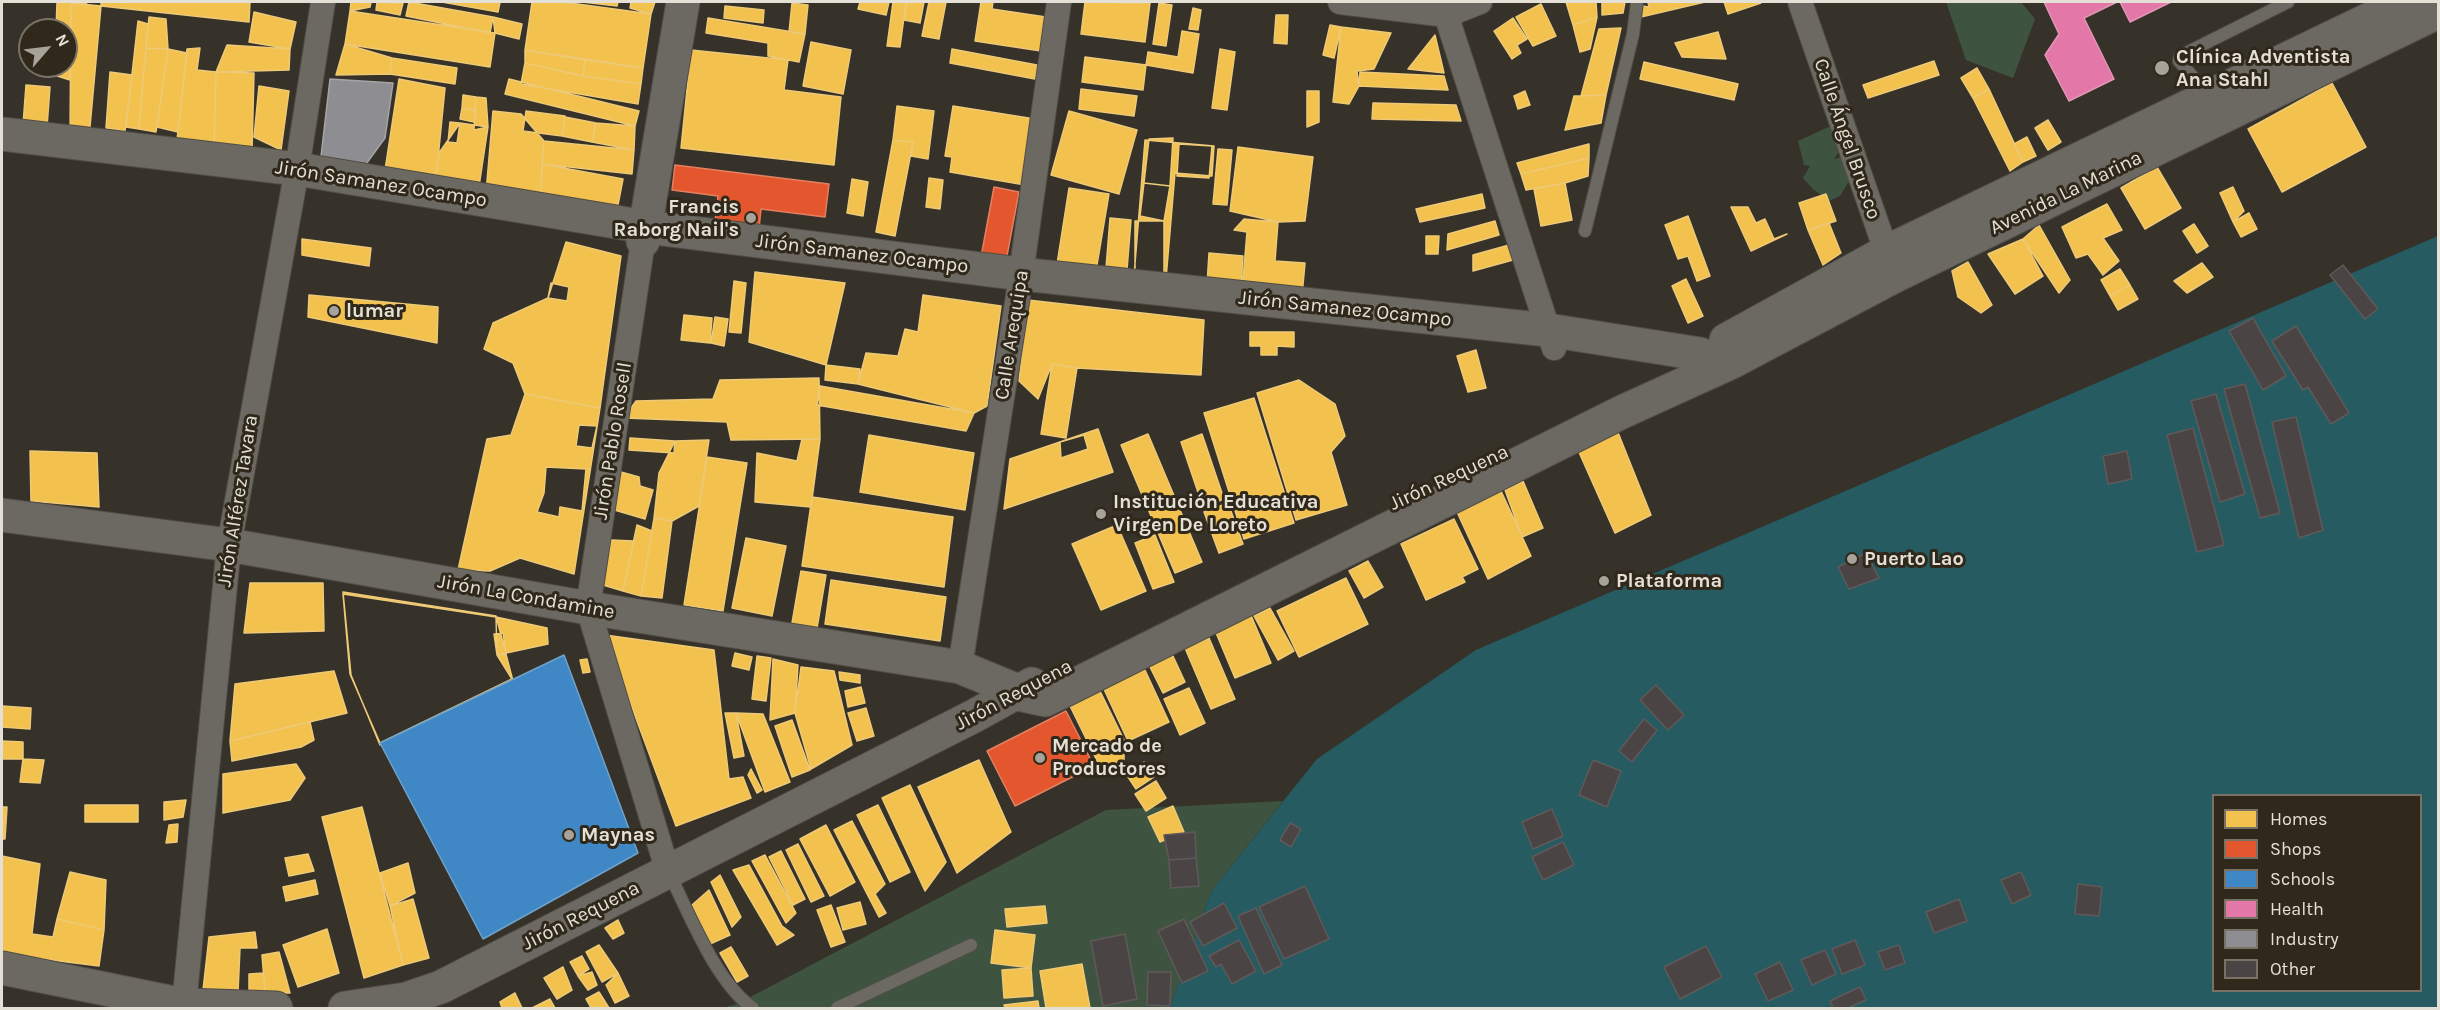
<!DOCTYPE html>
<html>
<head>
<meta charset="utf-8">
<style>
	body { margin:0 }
	#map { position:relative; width:2440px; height:1010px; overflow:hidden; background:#36322a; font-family:Karla,sans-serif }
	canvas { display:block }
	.frame { position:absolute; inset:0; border:3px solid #e4e0d6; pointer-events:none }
	.legend { position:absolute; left:2212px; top:794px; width:210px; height:198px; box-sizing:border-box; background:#30291b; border:2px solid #787266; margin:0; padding:8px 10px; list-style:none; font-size:18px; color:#e4e0d6 }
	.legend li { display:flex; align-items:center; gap:12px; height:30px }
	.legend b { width:30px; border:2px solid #787266 }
	.north { position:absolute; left:18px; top:18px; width:60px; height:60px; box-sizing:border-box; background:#30291b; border:2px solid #787266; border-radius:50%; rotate:62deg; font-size:16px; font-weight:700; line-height:24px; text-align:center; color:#e4e0d6 }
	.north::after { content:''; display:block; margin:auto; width:21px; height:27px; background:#a7a39a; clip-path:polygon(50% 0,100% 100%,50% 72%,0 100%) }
</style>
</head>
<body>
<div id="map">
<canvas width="2440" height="1010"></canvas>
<div class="frame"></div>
<ul class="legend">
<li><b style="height:16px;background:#f2c14e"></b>Homes</li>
<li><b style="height:16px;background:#e4572e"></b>Shops</li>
<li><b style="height:16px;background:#3f88c5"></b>Schools</li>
<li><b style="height:16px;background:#e377a8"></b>Health</li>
<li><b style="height:16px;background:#8d8d92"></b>Industry</li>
<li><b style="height:16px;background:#4a4544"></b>Other</li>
</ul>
<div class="north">N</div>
</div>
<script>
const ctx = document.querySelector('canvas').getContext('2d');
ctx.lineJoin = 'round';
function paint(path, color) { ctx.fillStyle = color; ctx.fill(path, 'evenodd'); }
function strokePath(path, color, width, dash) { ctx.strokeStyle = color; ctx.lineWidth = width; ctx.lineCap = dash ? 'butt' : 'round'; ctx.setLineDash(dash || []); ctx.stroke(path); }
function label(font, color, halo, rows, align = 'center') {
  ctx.font = font + ' Karla,sans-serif'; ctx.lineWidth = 6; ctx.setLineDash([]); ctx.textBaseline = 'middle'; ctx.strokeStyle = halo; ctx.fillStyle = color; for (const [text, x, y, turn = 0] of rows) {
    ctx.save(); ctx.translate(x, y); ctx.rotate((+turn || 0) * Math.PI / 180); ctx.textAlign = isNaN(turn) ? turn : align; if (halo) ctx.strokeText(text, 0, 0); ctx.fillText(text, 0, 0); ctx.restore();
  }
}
paint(new Path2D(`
	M1946 2H2021L2035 19 2013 78 1966 60Z
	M1831 126 1839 152 1834 159 1845 156 1851 178 1840 196 1829 201 1813 189 1803 178 1810 166 1804 165 1798 141Z
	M1283 801 1212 890 1170 1008H722L737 1004 1106 810Z`), '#3e5440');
paint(new Path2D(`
	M2438 236V1008H1170L1212 890 1317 759 1476 650ZM2214 796H2420V990H2214Z`), '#265b62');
const homes = new Path2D(`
	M57 2H87L86 5 71 3 70 80 54 75V66H66V30H56Z
	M101 2H250L249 22 101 6Z
	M351 2H371L370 7 350 11Z
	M377 2 403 3 400 15 376 10Z
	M409 2 493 17 490 33 406 16Z
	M442 2H500L498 12Z
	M532 2H563L651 14 643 68 525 50Z
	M582 2H618L617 6Z
	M631 2H655L651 14 630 8Z
	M860 2H889L886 15 858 9Z
	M893 2H906L900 47 887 46Z
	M907 2H924L920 23 904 20Z
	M929 2H946L939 39 922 36Z
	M981 2H993L992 9 1046 17 1041 51 975 41Z
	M1085 2 1150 3 1145 42 1081 34Z
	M1566 2H1596L1597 17 1573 25Z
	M1602 2H1625L1623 13 1602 15Z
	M1648 2H1705L1641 17 1642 6 1649 7Z
	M1724 2H1760L1761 3 1728 14Z
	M71 3 101 6 89 138 70 136Z
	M792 3 808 5 805 34 789 32Z
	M1159 3 1172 5 1166 46 1153 44Z
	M1541 4 1556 36 1533 46 1516 17Z
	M725 6 764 10 763 23 724 18Z
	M1193 8 1201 10 1198 30 1189 29Z
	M350 11 495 33 490 67 345 44Z
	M254 12 296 22 290 49 249 42Z
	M1276 15H1288L1287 44 1274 43Z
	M149 17 166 19 168 49 146 48Z
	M493 17 522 24 519 39 495 33Z
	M1597 17 1590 49 1580 52 1573 25Z
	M708 18 805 34 799 62 768 56V43L706 33Z
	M1513 18 1527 39 1517 45 1521 53 1512 59 1494 31Z
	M138 21 148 24 139 129 126 127Z
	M1330 25 1341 27 1334 58 1323 55Z
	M1341 27 1391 33 1374 69 1357 71 1359 86 1349 104 1333 102Z
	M1621 28 1606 95 1581 96 1599 29Z
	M1182 31 1199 34 1193 73 1146 65 1148 52 1178 57Z
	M1718 32 1726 59 1682 57 1675 43Z
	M1435 35 1444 73 1408 69Z
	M811 42 851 50 843 94 803 86Z
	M345 44 392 58 390 74 336 75Z
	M227 45 290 49 289 70 216 72Z
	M146 48 168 49 156 132 139 129Z
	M200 48 197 70 216 72 214 150 176 149 187 49Z
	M168 49 187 53 178 132 157 127Z
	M952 49 1037 65 1035 79 950 63Z
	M1220 49 1235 52 1227 110 1212 108Z
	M525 50 585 60 583 76 525 63Z
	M691 50 788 60 784 90 841 97 834 165 681 148Z
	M1085 57 1146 65 1143 90 1082 82Z
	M392 58 457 68 455 84 390 74Z
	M585 60 643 68 641 84 583 76Z
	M1934 61 1939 75 1868 98 1863 85Z
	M1644 62 1738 84 1734 100 1640 79Z
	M525 63 583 76 641 84 638 104 521 84Z
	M1977 68 1989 89 1973 98 1961 78Z
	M110 72 132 75 125 131 106 128Z
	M216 72 254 73 252 151 214 150Z
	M1360 72 1444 76 1448 90 1359 86Z
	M399 79 445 88 436 179 385 170Z
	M509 79 639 111 635 126 505 94Z
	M2332 83 2366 147 2282 192 2248 129Z
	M26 85 50 87 47 127 23 125Z
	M259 86 289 91 281 150 254 137Z
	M350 88 380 93 377 112 347 108Z
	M1081 89 1137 96 1134 116 1079 109Z
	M1989 89 2023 162 2010 171 1973 98Z
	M1307 91H1319V122L1307 127Z
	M1525 91 1530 105 1518 109 1514 96Z
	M463 95 476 97 475 110 462 108Z
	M1606 95 1601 123 1565 130 1574 96Z
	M476 97 486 98 488 127 474 130Z
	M1373 103 1456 105 1461 121 1372 119Z
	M897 106 934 111 928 159 911 156 913 142 893 140Z
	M953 106 1035 119 1025 185 950 172 952 157 945 156Z
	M347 108 377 112 374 140 342 137Z
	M462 108 476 111 474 122 460 119Z
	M493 111 521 114 544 141 540 198 486 193Z
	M526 111 565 116 562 136 523 131Z
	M1069 111 1137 130 1119 194 1051 175Z
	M565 117 596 123 592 142 562 136Z
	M2048 120 2061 142 2048 150 2035 128Z
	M450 122 460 123 457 143 448 142Z
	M460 123 488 127 478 193 434 186 439 153Z
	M596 123 635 126 634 150 592 142Z
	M2027 137 2036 156 2023 162 2014 144Z
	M1173 138 1170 186 1144 183 1149 139Z
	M893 140 913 142 895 236 876 232Z
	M1145 140 1214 146 1212 176 1175 173 1166 279 1134 276Z
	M346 141 364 143 363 152 345 150Z
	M544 141 634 150 632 174 542 164Z
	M1179 144 1212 146 1209 178 1177 176Z
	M1589 144V158L1521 174 1517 163Z
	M1238 147 1313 157 1305 221 1278 222 1230 211Z
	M1218 149 1232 150 1227 205 1213 204Z
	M1589 158 1588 176 1565 183 1526 190 1521 174Z
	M542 164 623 179 617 210 540 198Z
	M2157 167 2181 208 2145 229 2121 188Z
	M929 178 943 180 940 209 926 207Z
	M852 179 868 182 863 216 847 213Z
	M1144 183 1170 186 1164 221 1140 216Z
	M1565 183 1572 220 1541 226 1534 189Z
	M2233 187 2244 211 2233 222 2220 193Z
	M1069 188 1109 194 1096 271 1057 264Z
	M1482 194 1485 208 1420 222 1416 209Z
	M1826 194 1836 221 1808 230 1799 203Z
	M2107 204 2122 230 2103 238 2119 261 2103 275 2088 254 2076 258 2062 227Z
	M1731 207H1748L1756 223 1765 219 1774 239 1787 234 1751 251Z
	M2249 213 2257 229 2241 237 2233 222Z
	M1688 216 1710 276 1697 281 1688 256 1678 259 1665 225Z
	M1110 218 1131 220 1127 270 1106 268Z
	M1244 219 1278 222 1275 261 1305 263 1302 296 1242 292 1247 232 1234 230Z
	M1135 221H1164V276H1135Z
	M1495 221 1499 235 1447 250 1448 234Z
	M1829 223 1841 253 1823 265 1808 230Z
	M2194 224 2208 246 2197 253 2183 231Z
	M2039 225 2070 280 2059 293 2023 239Z
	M1426 236H1439L1438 254H1426Z
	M302 239 371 248 369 266 302 255Z
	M2023 239 2043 276 2015 294 1988 254Z
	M566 242 621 256 600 408 525 394 513 363 484 349 493 323 548 298Z
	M1509 245 1513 260 1473 271V255Z
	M1209 253 1243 256 1241 288 1207 285Z
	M1968 262 1992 305 1981 313 1958 297 1952 271Z
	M2202 263 2213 277 2187 293 2174 281Z
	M2120 269 2130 285 2110 296 2101 280Z
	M755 272 845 283 826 365 749 342Z
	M1686 279 1703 316 1688 323 1672 286Z
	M734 281 746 283 741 333 729 332Z
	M551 283 569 287 567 301 548 298Z
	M2130 285 2138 299 2118 310 2110 296Z
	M309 295 438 307 437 343 308 317Z
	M923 295 1001 306 987 406 974 413 858 384 866 353 898 356 905 329 918 332Z
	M1028 300 1204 320 1201 375 1077 368 1052 364 1038 399 1019 381Z
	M684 315 712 318 710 343 681 340Z
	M715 317 728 319 724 346 711 343Z
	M1250 332H1294V347L1277 346V355H1261V346H1250Z
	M1476 350 1486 388 1468 392 1457 356Z
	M1052 364 1077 368 1066 438 1041 434Z
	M826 365 860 369 858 384 825 380Z
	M819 378 820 439 731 440 727 422 624 418 636 401 713 399 720 380Z
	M1299 380 1335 404 1345 436 1331 452 1347 505 1296 520 1257 393Z
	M820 386 974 413 966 431 817 405Z
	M525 394 600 408 574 574 520 558 490 571 458 570 487 439 511 435Z
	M1254 398 1294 523 1244 539 1204 413Z
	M579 425 597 426 592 448 576 446Z
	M1098 429 1113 472 1004 509 1010 459Z
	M1617 430 1651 515 1615 533 1578 450Z
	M1148 434 1202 562 1175 573 1121 445Z
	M1202 434 1224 499 1203 507 1181 442Z
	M869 435 974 453 965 510 860 492Z
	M1084 435 1088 449 1061 458 1060 442Z
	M630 438 675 441 674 453 629 450Z
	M802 439H820L811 507 755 502 757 453 797 461Z
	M709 440 699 506 672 521 654 518 659 473 675 441Z
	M30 451 97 453 99 507 31 501Z
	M707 457 747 463 723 611 684 605Z
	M546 467 586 469 582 511 560 507 559 517 537 512 544 493Z
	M621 472 639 477 640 486 653 490 645 519 611 509Z
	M1523 481 1543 528 1522 537 1505 490Z
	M1501 491 1531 556 1488 579 1457 512Z
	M812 497 953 517 944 587 802 566Z
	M1228 503 1243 544 1219 553 1204 512Z
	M654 518 672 521 662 598 641 596Z
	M1454 519 1478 569 1462 577 1465 582 1426 600 1401 544Z
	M637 525 652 531 641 596 623 591Z
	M1117 525 1146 591 1101 610 1072 544Z
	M1155 535 1174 582 1153 589 1135 543Z
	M746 538 786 546 772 616 732 608Z
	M611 540 634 541 623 591 603 585Z
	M1368 561 1383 587 1364 598 1349 571Z
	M801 571 826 575 817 628 792 623Z
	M1346 578 1368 624 1299 657 1277 611Z
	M831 580 946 597 940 641 825 624Z
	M250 583H323L324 631 244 633Z
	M343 592 496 616 513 681 380 745 351 675Z
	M343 594 496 617 497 655 512 679 380 743 350 674Z
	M1270 608 1294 651 1278 660 1254 616Z
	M1250 613 1271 663 1235 678 1214 628Z
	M496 617 547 628 548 644 497 655Z
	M503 633 506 654 497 655 494 634Z
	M605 635 714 650 729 779 743 777 751 798 676 826Z
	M1209 638 1235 699 1211 709 1185 648Z
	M735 653 752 657 749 670 732 666Z
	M1172 654 1185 682 1163 693 1149 665Z
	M757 656 771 658 766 701 752 699Z
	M587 659 590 672 583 673 580 660Z
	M773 659 798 665 795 713 770 720Z
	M801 667 834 671 852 745 811 769 795 713Z
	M1144 668 1169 722 1128 741 1103 687Z
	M334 671 347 713 230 741 235 684Z
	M839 672 860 675V683L840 680Z
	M861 687 865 703 848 707 845 691Z
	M1189 688 1205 723 1180 735 1164 699Z
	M1100 691 1124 740V765L1104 775 1070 706Z
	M2 706 31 708 30 729 2 727Z
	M866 708 874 736 857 741 848 713Z
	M725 713H736L744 756 734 758Z
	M736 713 763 714 790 782 765 792Z
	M792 720 810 770 792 777 775 726Z
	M310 722 314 740 301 747 232 761 230 741Z
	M2 741 23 742V759H2Z
	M23 759 44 760 40 783 20 782Z
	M979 760 1011 832 957 873 918 787Z
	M1144 762 1154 777 1136 789 1126 774Z
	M296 764 305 778 290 800 223 813V774Z
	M751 769 762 790 757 793 748 775Z
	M1156 781 1166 798 1146 811 1135 794Z
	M910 785 946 862 925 891 882 798Z
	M186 800 183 817 164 820V802Z
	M85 805H138V822H85Z
	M878 805 910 872 890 882 857 815Z
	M1173 806 1184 832 1160 842 1148 817Z
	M2 807H7L5 839H2Z
	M362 807 403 965 364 978 322 817Z
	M852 821 885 884 875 894 886 913 879 917 834 830Z
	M178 824 177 842 166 843 169 825Z
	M826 825 855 882 830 896 800 839Z
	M798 844 824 896 811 902 786 850Z
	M781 851 805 899 793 905 769 857Z
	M308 854 314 871 289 876 285 858Z
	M765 855 796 913 786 923 752 861Z
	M2 856 40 864 32 934 53 937 57 919 104 930 99 966 2 954Z
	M408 863 415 893 390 906 380 873Z
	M749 865 782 926 794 935 777 945 733 870Z
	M70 872 106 880 104 930 57 919Z
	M720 875 741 917 732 927 711 882Z
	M315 880 318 894 286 901 283 887Z
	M709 890 730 935 710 944 692 905Z
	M413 899 429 958 403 965 390 906Z
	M860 902 866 924 843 930 837 908Z
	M831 905 845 942 831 947 817 910Z
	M1045 906 1047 923 1007 927 1005 909Z
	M618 920 624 933 613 939 605 928Z
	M327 929 339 973 298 987 283 945Z
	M995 930 1035 935 1031 968 991 963Z
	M255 932 257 948H240L238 993 203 990 209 937Z
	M599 945 618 973 602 982 586 952Z
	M731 947 748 976 737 982 720 953Z
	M279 952 290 993H265L262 955Z
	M582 956 589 969 578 976 570 962Z
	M1082 964 1090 1008H1046L1040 971Z
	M563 967 572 990 557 999 544 978Z
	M1031 968 1033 996 1004 998 1002 970Z
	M592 972 597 985 588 990 578 976Z
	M264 973 265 993 249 995V974Z
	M618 973 629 996 615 1003 606 985Z
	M599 992 609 1008H591L586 999Z
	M515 993 522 1008H502L500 1002Z
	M550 999 555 1008H532Z
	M1038 1001 1039 1008H1005L1004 1005Z`);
paint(homes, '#f2c14e');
strokePath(homes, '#eeca77', 1.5);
const shops = new Path2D(`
	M675 165 829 184 825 217 761 209 759 228 715 222 718 196 672 190Z
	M994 187 1019 192 1006 261 981 257Z
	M1066 711 1094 766 1015 806 987 751Z`);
paint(shops, '#e4572e');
strokePath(shops, '#e48060', 1.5);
const schools = new Path2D(`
	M564 655 638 853 483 939 380 743Z`);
paint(schools, '#3f88c5');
strokePath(schools, '#70a2ca', 1.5);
const health = new Path2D(`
	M2044 2H2117L2084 18 2114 79 2069 101 2045 55 2059 34Z
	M2120 2H2171L2130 22Z`);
paint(health, '#e377a8');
strokePath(health, '#e396b6', 1.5);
const industry = new Path2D(`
	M330 79 393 83 385 138 361 171 320 165Z`);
paint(industry, '#8d8d92');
strokePath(industry, '#a7a6a6', 1.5);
const building = new Path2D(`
	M2343 265 2378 309 2365 319 2330 275Z
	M2253 318 2286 376 2263 390 2229 331Z
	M2296 326 2349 413 2331 424 2308 387 2303 390 2272 341Z
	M2245 384 2280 513 2260 518 2224 389Z
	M2216 394 2245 494 2220 502 2191 401Z
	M2296 417 2323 530 2299 538 2272 422Z
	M2193 428 2224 545 2197 552 2167 435Z
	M2127 451 2132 479 2108 484 2103 456Z
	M1866 553 1879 578 1849 589 1838 567Z
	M1656 685 1684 715 1668 730 1640 700Z
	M1644 719 1657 730 1632 762 1619 751Z
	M1593 760 1621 771 1607 807 1579 795Z
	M1552 809 1563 836 1533 849 1522 822Z
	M1290 823 1301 829 1291 847 1280 840Z
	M1195 832 1196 858 1169 860 1164 835Z
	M1563 842 1574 865 1543 880 1532 857Z
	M1196 858 1199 886 1171 888 1169 860Z
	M2021 872 2031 895 2012 904 2001 880Z
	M2078 884 2102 887 2099 916 2075 914Z
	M1305 886 1329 939 1284 959 1259 907Z
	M1959 899 1967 921 1934 933 1926 912Z
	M1224 903 1237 928 1203 946 1190 922Z
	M1256 908 1282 965 1264 974 1238 916Z
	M1184 919 1208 971 1182 983 1158 931Z
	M1125 934 1137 999 1103 1006 1091 941Z
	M1239 940 1256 971 1232 984 1221 964 1216 967 1209 956Z
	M1855 940 1865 965 1842 974 1832 949Z
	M1899 945 1905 963 1885 970 1878 952Z
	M1706 946 1722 977 1680 999 1664 967Z
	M1825 950 1836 974 1812 985 1801 960Z
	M1780 962 1793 990 1768 1001 1755 974Z
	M1148 972H1171L1170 1006 1147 1005Z
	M1860 987 1866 1000 1848 1008H1833L1830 1001Z`);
paint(building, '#4a4544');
strokePath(building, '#5f5a59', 1.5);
const lane = new Path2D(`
	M2208 94 2179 61 2180 56 2288 2
	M1585 231 1633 34 1637 2
	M669 873C689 913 716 983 753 1008
	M837 1008 971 945`);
const street = new Path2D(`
	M1340 2 1447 15 1480 2
	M1442 2 1554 348
	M1800 2 1891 265
	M643 241 588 608 668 872
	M960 667 1018 296 1059 2
	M184 1005 229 545 297 169 323 2`);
const secondary = new Path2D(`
	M2 134 297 169 646 227 1021 274 1548 330 1700 354 1722 366
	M643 241 683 2
	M1726 340 1886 252 2405 2
	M2 515 229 545 588 608 960 667 1018 691 1022 695 1045 700 1622 412 1732 362 1895 276 2438 12
	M2 968 184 1005 276 1008
	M345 1008 406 999 441 987 974 716 1032 684`);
strokePath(lane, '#514d46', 14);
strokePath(street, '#514d46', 26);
strokePath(secondary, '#514d46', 35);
strokePath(lane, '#6c6962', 12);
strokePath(street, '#6c6962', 24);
strokePath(secondary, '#6c6962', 33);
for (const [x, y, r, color] of [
	[2162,68,8,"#a7a39a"],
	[751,218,6,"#a7a39a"],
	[334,311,6,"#a7a39a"],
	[1101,514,6,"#a7a39a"],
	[1852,559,6,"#a7a39a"],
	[1604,581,6,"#a7a39a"],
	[1040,758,6,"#a7a39a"],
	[569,835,6,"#a7a39a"]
]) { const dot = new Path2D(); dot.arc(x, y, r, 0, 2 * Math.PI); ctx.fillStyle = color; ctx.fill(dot); strokePath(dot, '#30291b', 2); }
label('bold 20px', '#e4e0d6', '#30291b', [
	["Clínica Adventista",2176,57],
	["Ana Stahl",2176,80],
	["Francis",739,207,"right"],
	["Raborg Nail's",739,230,"right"],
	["lumar",346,311],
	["Institución Educativa",1113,502],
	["Virgen De Loreto",1113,525],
	["Puerto Lao",1864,559],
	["Plataforma",1616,581],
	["Mercado de",1052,746],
	["Productores",1052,769],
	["Maynas",581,835]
], 'left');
label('20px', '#e4e0d6', '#30291b', [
	["Calle Ángel Brusco",1847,139,71],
	["Jirón Samanez Ocampo",381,184,9],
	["Avenida La Marina",2066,193,-26],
	["Jirón Samanez Ocampo",862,254,7],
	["Jirón Samanez Ocampo",1345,309,6],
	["Calle Arequipa",1012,335,-81],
	["Jirón Pablo Rosell",613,441,-81],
	["Jirón Requena",1449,478,-25],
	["Jirón Alférez Tavara",238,501,-81],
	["Jirón La Condamine",526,597,10],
	["Jirón Requena",1014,695,-28],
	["Jirón Requena",581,916,-27]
]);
</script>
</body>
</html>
